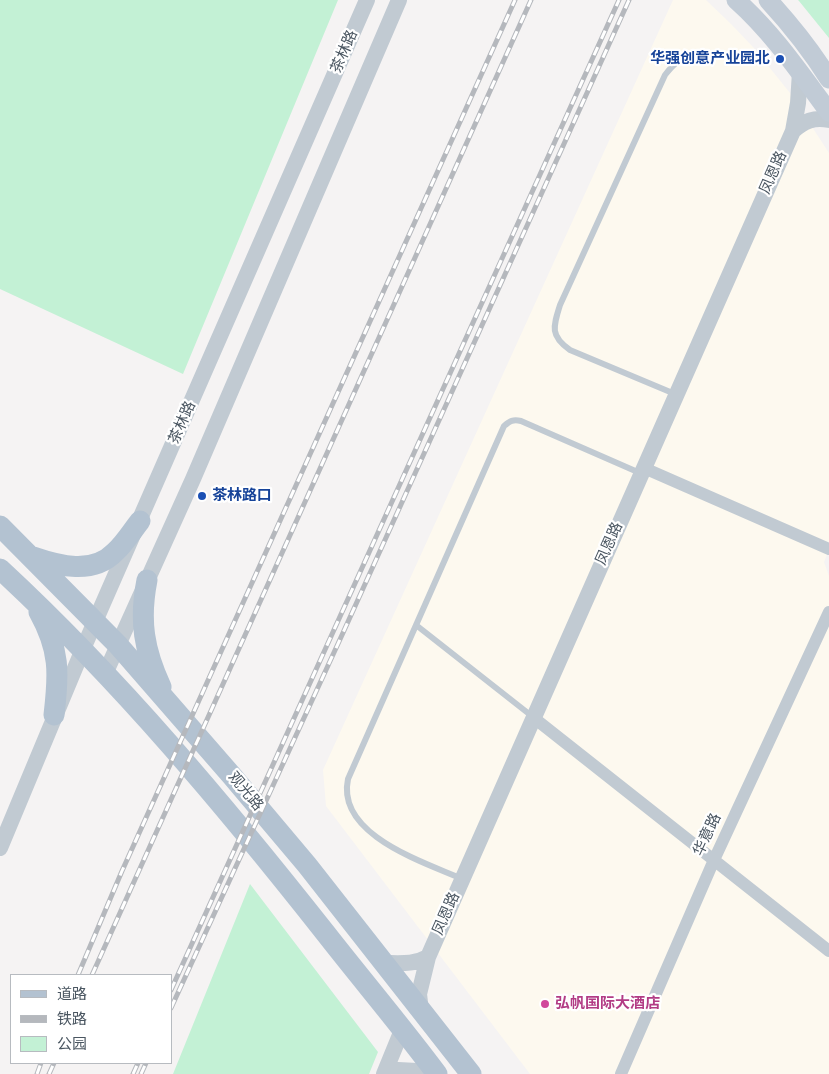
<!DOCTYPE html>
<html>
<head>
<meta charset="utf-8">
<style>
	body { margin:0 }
	#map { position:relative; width:829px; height:1074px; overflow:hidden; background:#f5f3f3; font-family:Jost,"Noto Sans SC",sans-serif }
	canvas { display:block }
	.legend { position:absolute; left:10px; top:974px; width:162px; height:90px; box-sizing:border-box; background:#fff; border:1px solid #b7bbc0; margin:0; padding:6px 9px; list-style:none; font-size:15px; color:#4a5661 }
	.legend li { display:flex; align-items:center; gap:10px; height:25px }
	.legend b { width:25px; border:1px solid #b7bbc0 }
</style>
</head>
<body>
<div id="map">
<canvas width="829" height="1074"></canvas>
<ul class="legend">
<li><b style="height:6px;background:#b3c2d1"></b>道路</li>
<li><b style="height:6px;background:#b5b8bd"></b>铁路</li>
<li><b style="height:14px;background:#c3f1d5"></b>公园</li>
</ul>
</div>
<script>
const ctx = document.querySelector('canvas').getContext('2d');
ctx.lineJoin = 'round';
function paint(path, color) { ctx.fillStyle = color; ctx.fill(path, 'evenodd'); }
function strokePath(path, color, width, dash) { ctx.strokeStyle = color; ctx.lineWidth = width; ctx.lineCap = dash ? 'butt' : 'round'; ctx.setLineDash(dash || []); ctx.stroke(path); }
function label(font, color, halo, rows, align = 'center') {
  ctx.font = font + ' Jost,"Noto Sans SC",sans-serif'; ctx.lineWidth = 4.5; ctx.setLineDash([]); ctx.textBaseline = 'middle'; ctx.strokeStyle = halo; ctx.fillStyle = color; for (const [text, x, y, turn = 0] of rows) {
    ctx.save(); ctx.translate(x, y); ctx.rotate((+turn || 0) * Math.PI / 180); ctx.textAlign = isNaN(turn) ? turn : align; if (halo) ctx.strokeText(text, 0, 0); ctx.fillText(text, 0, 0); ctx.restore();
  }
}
paint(new Path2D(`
	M673 0H706L731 24 753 47 790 93 829 153V550L824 562 829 576V1074H530L326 806 323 770Z`), '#fdf9ef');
paint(new Path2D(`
	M0 0H338L183 374 0 289Z
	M798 0H829V38L799 1Z
	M250 884 378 1052 369 1074H173Z`), '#c3f1d5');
strokePath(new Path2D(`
	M675 394 570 350C550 336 553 327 560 305L665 75C675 62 679 58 696 61
	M416 625 533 717
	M462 879C424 862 336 835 348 779L504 426C510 421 513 419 521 421L640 473`), '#c1cad2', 6);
strokePath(new Path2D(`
	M644 468 829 549
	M534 718 829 951
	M621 1074 714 860 829 612`), '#c1cad2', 12);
strokePath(new Path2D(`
	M793 131C804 121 814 117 829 120
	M105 674 193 479 399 0
	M0 848 83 649 367 0
	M428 957 793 131 798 103 800 72
	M383 963C399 963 414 965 428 957L419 994 421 1011
	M384 1074 402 1030
	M388 1074 398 1070 436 1072`), '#c1cad2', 16);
strokePath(new Path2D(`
	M736 0C773 33 800 73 829 112
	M768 0C791 25 811 50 829 79`), '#c1cbd6', 19);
strokePath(new Path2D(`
	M0 526 118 645 232 776 307 865 471 1074
	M33 557C59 566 93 575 115 552 125 543 132 531 140 521
	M0 569C120 680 226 807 327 935 363 981 402 1027 437 1074
	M147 580C139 621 144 650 161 687
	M39 612C60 650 59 673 54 715`), '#b3c2d1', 21);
const rail = new Path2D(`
	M78 975 122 871 515 0
	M92 975 531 0
	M171 990 619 0
	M171 1008 342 635 629 0
	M37 1074 41 1063
	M49 1074 54 1063
	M133 1074 138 1063
	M141 1074 146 1063`);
strokePath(rail, '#b5b8bd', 5);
strokePath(rail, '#fff', 3, [9]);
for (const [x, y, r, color] of [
	[780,59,5,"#1a4fb4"],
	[202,496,5,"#1a4fb4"],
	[545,1004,5,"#d1479c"]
]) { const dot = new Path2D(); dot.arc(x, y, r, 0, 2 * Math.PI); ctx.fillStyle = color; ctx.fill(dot); strokePath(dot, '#fff', 2); }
label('15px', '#4a5661', '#fff', [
	["茶林路",345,52,-67],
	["凤恩路",774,173,-66],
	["茶林路",183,423,-66],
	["凤恩路",610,544,-66],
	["观光路",245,792,50],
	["华意路",708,835,-65],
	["凤恩路",447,914,-66]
]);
label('bold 15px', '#164399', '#fff', [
	["华强创意产业园北",770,59],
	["茶林路口",212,496,"left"]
], 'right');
label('bold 15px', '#b23c85', '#fff', [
	["弘帆国际大酒店",555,1004]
], 'left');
</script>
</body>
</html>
